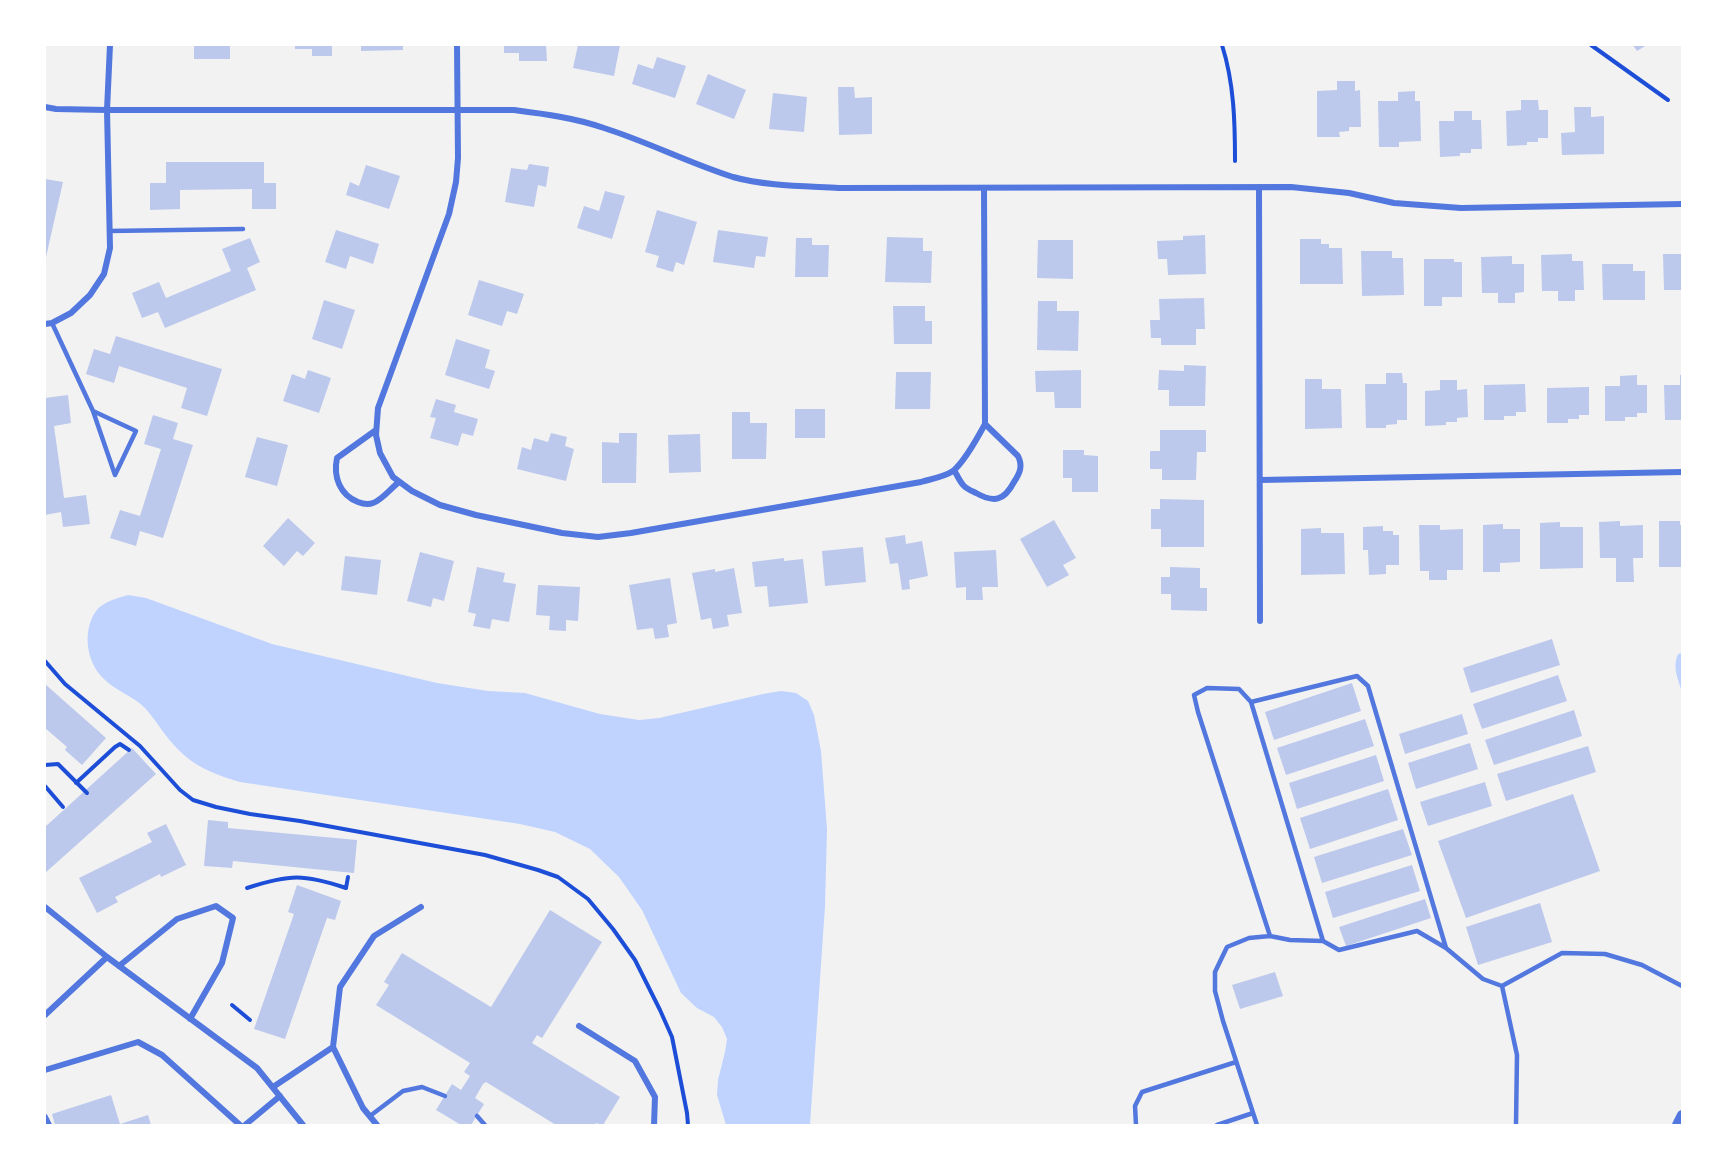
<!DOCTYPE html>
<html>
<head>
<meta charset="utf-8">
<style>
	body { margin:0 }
	#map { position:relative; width:1727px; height:1170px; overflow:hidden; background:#f2f2f2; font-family:"Archivo Narrow",sans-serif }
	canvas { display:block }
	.frame { position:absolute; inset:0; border:46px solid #fff; pointer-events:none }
</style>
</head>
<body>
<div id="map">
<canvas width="1727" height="1170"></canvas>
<div class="frame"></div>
</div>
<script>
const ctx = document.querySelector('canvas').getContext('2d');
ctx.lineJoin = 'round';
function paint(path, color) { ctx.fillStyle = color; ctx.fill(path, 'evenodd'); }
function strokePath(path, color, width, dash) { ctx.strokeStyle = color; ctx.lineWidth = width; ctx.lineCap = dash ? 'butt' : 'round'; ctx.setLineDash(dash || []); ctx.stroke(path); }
paint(new Path2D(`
	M128 595 146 598 272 644 437 683 488 691 525 693 600 714 639 720 659 718 763 694 781 691 796 693 808 701 814 715 821 751 827 829 825 906 810 1125H726L717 1095 718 1080 725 1052 727 1039 722 1027 714 1017 697 1008 681 993 642 910 619 877 590 849 555 832 520 824 240 782C213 774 192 766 173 744 163 733 155 719 145 708 133 696 116 691 104 679 86 662 82 631 96 611 102 602 118 598 128 595Z
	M1682 653V692C1678 679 1672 667 1678 654Z`), '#bfd3fe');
paint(new Path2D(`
	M194 45H230V59H194Z
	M295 45H332V56H312V49H295Z
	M361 45H403V50L361 51Z
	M504 45H546L547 61H519V53H504Z
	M578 45H620L614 76 573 68Z
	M1633 45H1647L1637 51Z
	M657 57 686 66 675 98 632 84 638 64 653 69Z
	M708 74 746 90 734 119 696 104Z
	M1337 81H1355V91L1360 90 1361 127H1349V131L1339 132 1340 137H1317V91L1337 90Z
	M838 87H854L855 98 872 97V134L839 135Z
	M1415 91V101H1420L1421 141 1399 142V147H1379L1378 101H1398V92Z
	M773 93 807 97 804 132 769 129Z
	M1521 100H1538L1539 110H1548V138H1538V142H1527V145L1507 146 1506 111 1521 110Z
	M1574 107H1591V117L1604 116V154L1562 155 1561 133 1575 132Z
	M1454 111H1472V120H1481L1482 149H1471V153H1460V156L1440 157 1439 121H1454Z
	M166 162H264V183H276V209H252V189L180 190V209L150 210V183H166Z
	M529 164 549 167 546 187 538 185 534 207 505 202 511 168 527 170Z
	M366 165 400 176 389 209 346 195 350 182 359 186Z
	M45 179 63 182 46 257H45Z
	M605 191 625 196 612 239 577 228 584 206 599 211Z
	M657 210 697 222 684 265 676 262 673 272 656 267 659 256 645 252Z
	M336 230 379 244 373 264 350 256 346 269 325 262Z
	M718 230 768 237 765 257 756 256 754 268 713 262Z
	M1205 235 1206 274 1168 275 1167 259H1158L1157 241 1183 240V236Z
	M887 237 923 238V251H932L931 283 885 282Z
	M250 238 260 262 247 268 256 290 165 328 158 312 142 318 132 293 159 282 166 298 231 271 222 249Z
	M796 238H812V245H829L828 277H795Z
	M1300 239H1321V244H1329V248H1342L1343 284H1300Z
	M1038 240H1073V279L1037 278Z
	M1361 251H1392V258H1403L1404 295 1362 296Z
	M1572 254V261H1583L1584 290H1575V301H1558V291H1542L1541 255Z
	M1663 254H1682V290H1664Z
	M1512 256V264H1524V292L1515 293V303H1498V293H1482L1481 257Z
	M1424 259H1454V262H1462V297H1442V306H1424Z
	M1602 264H1633V271H1645V300H1603Z
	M479 280 524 294 517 314 507 311 502 326 468 315Z
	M1204 298 1205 329H1196V345H1161V338H1151L1150 320H1160L1159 299Z
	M324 300 355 310 342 349 312 339Z
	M1038 301H1057V311H1079L1078 351 1037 350Z
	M893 306H925V321H932V344H894Z
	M116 336 222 369 207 416 181 408 187 388 119 366 114 383 86 374 94 349 110 354Z
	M456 339 490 350 485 368 495 371 489 389 445 375Z
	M1184 365 1206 366 1205 406H1169V390H1158L1159 370 1184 371Z
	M308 370 331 378 319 413 283 401 292 374 305 379Z
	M1081 370V408H1055L1054 392H1036L1035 371Z
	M896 372H931L930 409H895Z
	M1386 373H1402L1403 383H1407V420H1397V424L1386 425V428H1366L1365 384H1386Z
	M1637 375V385H1647V413H1637V417H1625V421H1605V386H1620V376Z
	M1680 375H1682V420H1665L1664 385H1680Z
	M1305 379H1322V389H1341L1342 428 1305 429Z
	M1440 380H1457V390L1467 389 1468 417 1457 418V422H1446V425L1425 426V391L1440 390Z
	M1525 384 1526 412H1516V416H1504V420H1484V385Z
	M1589 387V415H1579V419H1568V423H1547V388Z
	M68 395 71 423 54 426 64 498 86 495 90 524 63 527 61 512 45 515V398Z
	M436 399 456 405 454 412 478 419 473 436 462 433 458 446 430 438 436 418 430 417Z
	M795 409H825V438H795Z
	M732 412H750V423H767L766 459H732Z
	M153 415 178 423 173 439 193 445 163 538 140 531 136 546 110 538 120 510 140 516 161 449 144 444Z
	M1160 430H1206V452H1197L1196 480H1162V469H1150V451H1160Z
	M551 433 567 437 565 446 574 449 566 481 517 469 522 447 531 450 534 438 548 442Z
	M619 433H637L636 483H602V442L619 443Z
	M700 434 701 472 669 473 668 435Z
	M257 437 288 445 277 486 245 477Z
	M1063 450H1084V455L1098 456V492H1072V478H1063Z
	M1160 499 1204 500V547H1161V529H1151V509H1160Z
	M288 518 315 543 303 556 297 551 284 566 263 546Z
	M1054 520 1076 558 1063 565 1069 575 1047 587 1020 539Z
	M1620 521V526L1643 525V558H1633L1634 582H1616V558H1600L1599 522Z
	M1659 521H1680V525H1682V567H1659Z
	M1560 522V527H1583V568L1540 569V523Z
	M1503 524V529H1520V562L1500 563V572H1483V525Z
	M1419 525H1440V530L1463 529V570H1447V580H1429V571H1420Z
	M1383 526V531H1393V535H1399V565H1386V574L1369 575 1368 550H1363V527Z
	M1321 528V533H1344L1345 574 1301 575V529Z
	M905 535 906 544 922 541 928 576 909 580 910 589 902 590 898 563 890 564 885 538Z
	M863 547 866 582 825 586 822 551Z
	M996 550 998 587H982L983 600H966V587L956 588 954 552Z
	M420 552 454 561 444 601 433 598 431 607 407 601Z
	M345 556 381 560 377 595 341 590Z
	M784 558V561L803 559 808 603 769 607 767 586 755 587 752 562Z
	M477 567 505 573 503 582 516 584 509 622 492 619 490 629 473 626 476 614 468 612Z
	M1170 567 1200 568V588H1207V611L1171 610V594H1161V577H1170Z
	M734 568 742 613 727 615 729 626 713 629 711 618 701 620 692 573 715 569V572Z
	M670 578 677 623 667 625 669 637 655 639 653 628 637 630 629 585Z
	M538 585 580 587 578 621 566 620V631L549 630 550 616 536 615Z
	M1552 639 1560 665 1471 693 1463 668Z
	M1558 675 1567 701 1482 729 1473 704Z
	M1352 683 1361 711 1274 740 1265 712Z
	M45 684 106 738 82 765 65 750 67 747 45 728Z
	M1574 710 1582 736 1494 765 1485 740Z
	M1462 714 1468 734 1405 754 1399 734Z
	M1365 719 1374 746 1286 775 1277 748Z
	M1470 743 1478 769 1416 789 1408 763Z
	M1588 746 1596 772 1506 801 1497 774Z
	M132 748 156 774 45 873V827Z
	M1376 755 1384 781 1297 809 1289 783Z
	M1485 782 1492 806 1428 826 1420 802Z
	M1388 789 1398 820 1310 849 1300 818Z
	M1573 794 1600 871 1466 918 1438 841Z
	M208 820 228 822V828L357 840 354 873 233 861 232 868 204 866Z
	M166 824 186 865 161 877 160 874 115 897 118 902 97 913 79 878 152 842 147 833Z
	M1403 829 1412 855 1322 883 1314 857Z
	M1412 865 1420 891 1333 918 1325 892Z
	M297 885 341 901 335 920 327 918 285 1039 254 1029 294 914 288 912Z
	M1425 899 1431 918 1346 946 1339 927Z
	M1540 903 1552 942 1478 965 1466 927Z
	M550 910 602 942 542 1038 537 1035 532 1043 620 1097 603 1125 596 1123 595 1125H556L486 1082 483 1084 475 1098 484 1104 471 1125H461L436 1110 452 1084 461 1090 470 1076 464 1072 470 1063 376 1005 389 985 384 982 402 953 491 1007Z
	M1275 972 1283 996 1240 1009 1232 985Z
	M111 1095 120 1124 148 1115 151 1125H55L52 1114Z`), '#bdc9ec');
strokePath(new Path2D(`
	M1222 45C1234 83 1235 121 1235 161
	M1591 45 1668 100
	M45 661 65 684 140 746 180 790 193 800 216 807 250 814 300 821 485 855 538 870 558 877 588 899 613 929 635 960 660 1010 672 1037 687 1113 688 1125
	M45 765 58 764 87 793
	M76 783 115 747 120 744 129 750
	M45 786 63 807
	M247 888C290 874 304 874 346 888L348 877
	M232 1005 250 1020`), '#1d4ed8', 4);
strokePath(new Path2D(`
	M109 231 243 229
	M52 323 93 411 136 431 115 475 93 411
	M1251 702 1357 676 1368 686 1446 948
	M1270 936 1290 940 1323 941
	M1502 986 1562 953 1605 954 1642 965 1682 986
	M370 1116 403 1091 422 1087 445 1096
	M477 1116 485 1125
	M1136 1125 1135 1106 1142 1092 1236 1062
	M1217 1125 1253 1113
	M1257 1125 1223 1021 1215 991V972L1227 947 1249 938 1270 936 1198 712 1194 695 1207 688 1239 689 1251 702 1323 941 1339 950 1417 931 1446 948 1483 979 1502 986 1517 1055 1516 1125`), '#5277de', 4.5);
strokePath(new Path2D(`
	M457 45 458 158 456 182 449 214 378 408 376 435 380 453 393 477 412 491 440 505 476 515 562 533 598 537 631 533 921 482C931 479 944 477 953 471 964 462 978 437 985 424L984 188
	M45 107 56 109 107 110H514C545 114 575 118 604 128 648 142 689 163 733 177 765 186 805 186 839 188L1291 187 1349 193 1394 203 1461 208 1682 204
	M1259 187 1260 621
	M45 324 52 323 71 313 90 295 104 274 110 248 107 110 110 45
	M376 430 337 458C333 477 340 495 358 502 363 504 368 505 373 503 382 500 391 488 399 482
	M954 470C957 475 960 482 964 486 967 489 972 491 976 493 994 503 1004 501 1014 482 1020 473 1023 466 1018 456L985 424
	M1260 480 1682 472
	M45 907 107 957 257 1068 303 1125
	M119 966 177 919 216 906 233 918 222 963 190 1019
	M45 1015 107 957
	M579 1026 635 1061 655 1097 654 1125
	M333 1047 363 1108 377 1125
	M45 1070 138 1042 162 1055 240 1125
	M273 1087 333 1047 340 987 374 936 421 907
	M45 1117 49 1125
	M245 1125 280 1096`), '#5277de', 6);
strokePath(new Path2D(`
	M1677 1125 1682 1115`), '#5277de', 10);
</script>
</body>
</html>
